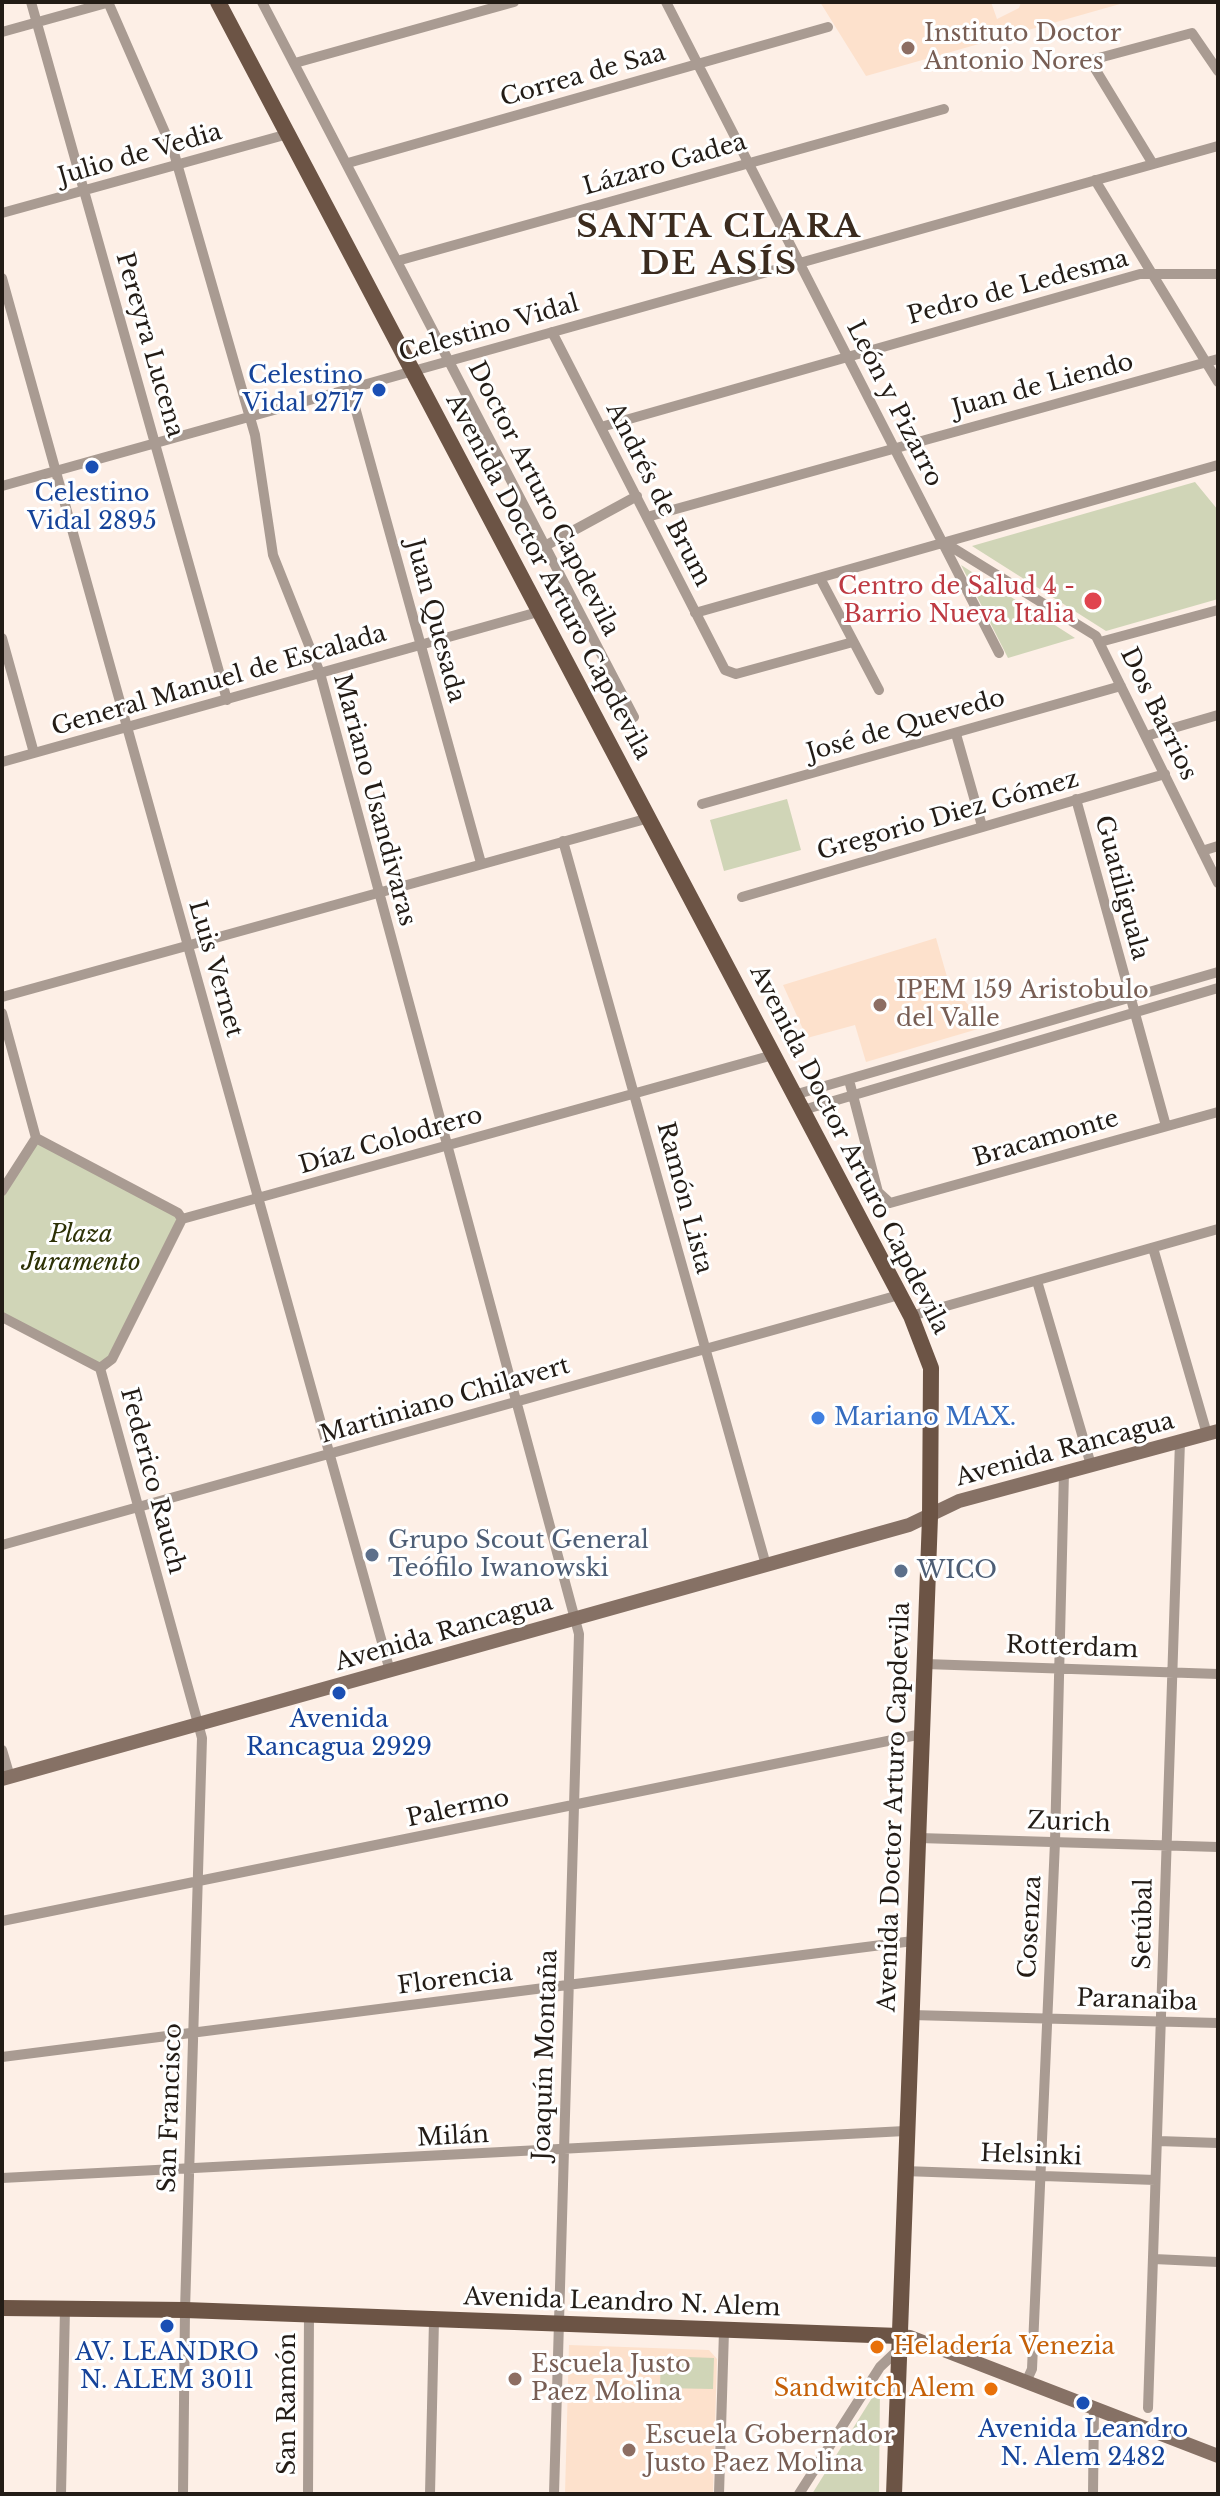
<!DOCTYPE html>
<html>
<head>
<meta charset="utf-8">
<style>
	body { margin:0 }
	#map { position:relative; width:1220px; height:2496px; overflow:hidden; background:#fdefe6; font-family:"Libre Baskerville",serif }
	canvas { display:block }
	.frame { position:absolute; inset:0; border:4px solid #231c16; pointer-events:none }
</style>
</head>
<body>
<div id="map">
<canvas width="1220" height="2496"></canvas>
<div class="frame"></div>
</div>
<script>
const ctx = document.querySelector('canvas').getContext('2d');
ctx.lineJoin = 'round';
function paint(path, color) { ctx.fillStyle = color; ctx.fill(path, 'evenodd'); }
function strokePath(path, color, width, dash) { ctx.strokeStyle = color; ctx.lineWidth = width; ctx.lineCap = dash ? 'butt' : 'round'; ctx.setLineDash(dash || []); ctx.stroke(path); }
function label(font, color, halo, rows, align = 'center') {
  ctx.font = font + ' "Libre Baskerville",serif'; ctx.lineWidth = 6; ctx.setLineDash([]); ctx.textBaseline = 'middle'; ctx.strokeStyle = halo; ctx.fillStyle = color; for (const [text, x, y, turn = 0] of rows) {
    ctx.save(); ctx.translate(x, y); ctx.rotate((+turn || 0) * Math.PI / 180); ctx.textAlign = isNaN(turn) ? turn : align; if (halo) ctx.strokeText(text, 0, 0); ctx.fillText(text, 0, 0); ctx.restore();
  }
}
paint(new Path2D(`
	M820 2H991L997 19 1019 8 1021 2H1127L866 76Z
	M936 938 949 984 988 1026 866 1062 855 1025 807 1038 783 985Z
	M569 2345 709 2350 717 2359 713 2494H565Z`), '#fde1cc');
paint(new Path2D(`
	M1195 482 1218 510V599L1106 631 972 546Z
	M961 565 1075 638 1008 658Z
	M787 799 801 850 724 871 710 820Z
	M36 1138 182 1219 112 1359 100 1368 2 1317V1196Z
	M661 2356 714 2358 713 2389 660 2388Z
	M880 2385 879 2494H812Z`), '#d0d5b7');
strokePath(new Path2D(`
	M31 2 227 700
	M108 2 174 153 255 435 273 555 320 673 579 1634 554 2494
	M262 2 634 717
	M666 2 999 653
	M2 32 110 2
	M295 63 514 2
	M348 163 828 27
	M1153 164 1094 67 1095 59 1192 33 1218 71
	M1095 180 1218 382
	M2 213 288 134
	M397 261 944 109
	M2 278 390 1671
	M552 332 725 670 736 674 853 642
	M350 389 481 863
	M601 427 1140 274H1218
	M2 486 1218 146
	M647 517 1218 359
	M945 543 1096 636 1218 883
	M545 546 637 496
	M820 578 879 690
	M695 613 1218 465
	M2 638 34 753
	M1100 642 1218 610
	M956 734 982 826
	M1146 736 1218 715
	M2 762 538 612
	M1076 799 1166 1126
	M702 804 1121 686
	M563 841 766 1565
	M1202 851 1218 846
	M742 897 1165 774
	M2 997 649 818
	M2 1013 36 1138
	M849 1080 878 1192 890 1203 1218 1112
	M794 1095 1218 972
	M803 1110 1218 988
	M36 1138 178 1213 182 1219
	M2 1191 36 1138
	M182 1219 773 1055
	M1153 1248 1207 1434
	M1037 1281 1091 1465
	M911 1316 1218 1229
	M2 1317 100 1368
	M100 1368 202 1738 185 2310 183 2494
	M100 1368 112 1359 182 1219
	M2 1545 899 1295
	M925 1664 1218 1674
	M2 1750 10 1777
	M919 1838 1218 1847
	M2 1921 922 1734
	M911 2015 1218 2023
	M2 2057 913 1941
	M1158 2141 1218 2143
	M904 2171 1155 2180
	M2 2178 905 2131
	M1154 2259 1218 2262
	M1026 2382 1032 2369 1055 1842 1064 1472
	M1148 2408 1180 1441
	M61 2494 65 2308
	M308 2494 309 2314
	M430 2494 434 2320
	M719 2494 724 2331
	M799 2494 880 2367 899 2349
	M1093 2494 1094 2408`), '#a99b92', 10);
strokePath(new Path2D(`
	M2 1779 909 1525 959 1501 1218 1431
	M899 2336 910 2337 1218 2456`), '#867165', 14);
strokePath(new Path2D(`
	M218 2 911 1316 931 1368 930 1517 894 2494
	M2 2308 185 2310 899 2336`), '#6c5445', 16);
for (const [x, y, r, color] of [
	[908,48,8,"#8d6e63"],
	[379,390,8,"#1a4fb4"],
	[92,467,8,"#1a4fb4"],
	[1093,601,10,"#e0444e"],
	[880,1005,8,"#8d6e63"],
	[818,1418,8,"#3f7fe0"],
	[372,1555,8,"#5c6f8a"],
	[901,1571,8,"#5c6f8a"],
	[339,1693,8,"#1a4fb4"],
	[167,2326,8,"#1a4fb4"],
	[877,2347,8,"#e8710a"],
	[515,2379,8,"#8d6e63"],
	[991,2389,8,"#e8710a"],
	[1083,2403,8,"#1a4fb4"],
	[629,2450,8,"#8d6e63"]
]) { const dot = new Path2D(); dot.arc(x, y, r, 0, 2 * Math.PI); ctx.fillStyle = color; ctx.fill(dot); strokePath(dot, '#fff', 3); }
label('24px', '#785e54', '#fff', [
	["Instituto Doctor",924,34],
	["Antonio Nores",924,62],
	["IPEM 159 Aristobulo",896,991],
	["del Valle",896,1019],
	["Escuela Justo",531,2365],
	["Paez Molina",531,2393],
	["Escuela Gobernador",645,2436],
	["Justo Paez Molina",645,2464]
], 'left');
label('24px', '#231c16', '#fff', [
	["Correa de Saa",583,76,-16],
	["Julio de Vedia",140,155,-16],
	["Lázaro Gadea",665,165,-16],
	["Pedro de Ledesma",1018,288,-15],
	["Celestino Vidal",489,329,-16],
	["Pereyra Lucena",149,345,74],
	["Juan de Liendo",1043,386,-15],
	["León y Pizarro",894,404,63],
	["Andrés de Brum",658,495,63],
	["Doctor Arturo Capdevila",543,499,63],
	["Avenida Doctor Arturo Capdevila",548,577,62],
	["Juan Quesada",435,621,75],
	["General Manuel de Escalada",219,681,-16],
	["Dos Barrios",1158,714,64],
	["José de Quevedo",906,726,-16],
	["Mariano Usandivaras",374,800,75],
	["Gregorio Diez Gómez",948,816,-16],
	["Guatiliguala",1121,888,75],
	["Luis Vernet",215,969,74],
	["Bracamonte",1046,1139,-16],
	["Díaz Colodrero",391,1141,-16],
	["Avenida Doctor Arturo Capdevila",849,1150,63],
	["Ramón Lista",684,1198,75],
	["Martiniano Chilavert",445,1401,-16],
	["Avenida Rancagua",1065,1450,-15],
	["Federico Rauch",152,1481,75],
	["Avenida Rancagua",444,1633,-16],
	["Rotterdam",1072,1648,2],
	["Avenida Doctor Arturo Capdevila",895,1807,-88],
	["Palermo",458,1809,-12],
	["Zurich",1069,1823,2],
	["Setúbal",1144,1924,-89],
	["Cosenza",1031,1927,-87],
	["Florencia",455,1980,-7],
	["Paranaiba",1137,2001,2],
	["Joaquín Montaña",546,2055,-88],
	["San Francisco",171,2108,-88],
	["Milán",453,2137,-3],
	["Helsinki",1031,2156,2],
	["Avenida Leandro N. Alem",622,2303,2],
	["San Ramón",288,2404,-90]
]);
label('24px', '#164399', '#fff', [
	["Celestino",363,376,"right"],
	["Vidal 2717",363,404,"right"],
	["Celestino",92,494],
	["Vidal 2895",92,522],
	["Avenida",339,1720],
	["Rancagua 2929",339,1748],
	["AV. LEANDRO",167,2353],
	["N. ALEM 3011",167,2381],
	["Avenida Leandro",1083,2430],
	["N. Alem 2482",1083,2458]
]);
label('24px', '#be3a42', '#fff', [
	["Centro de Salud 4 -",1075,587],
	["Barrio Nueva Italia",1075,615]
], 'right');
label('italic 24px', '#2d3106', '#fff', [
	["Plaza",81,1235],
	["Juramento",81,1263]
]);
label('24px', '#366cbe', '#fff', [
	["Mariano MAX.",834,1418]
], 'left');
label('24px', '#4e5e75', '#fff', [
	["Grupo Scout General",388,1541],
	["Teófilo Iwanowski",388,1569],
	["WICO",917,1571]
], 'left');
label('24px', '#c56008', '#fff', [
	["Heladería Venezia",893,2347],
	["Sandwitch Alem",975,2389,"right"]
], 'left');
ctx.letterSpacing = '2px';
label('bold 32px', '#3b2b1e', '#fff', [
	["SANTA CLARA",719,228],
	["DE ASÍS",719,265]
]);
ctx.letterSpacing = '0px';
</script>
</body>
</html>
